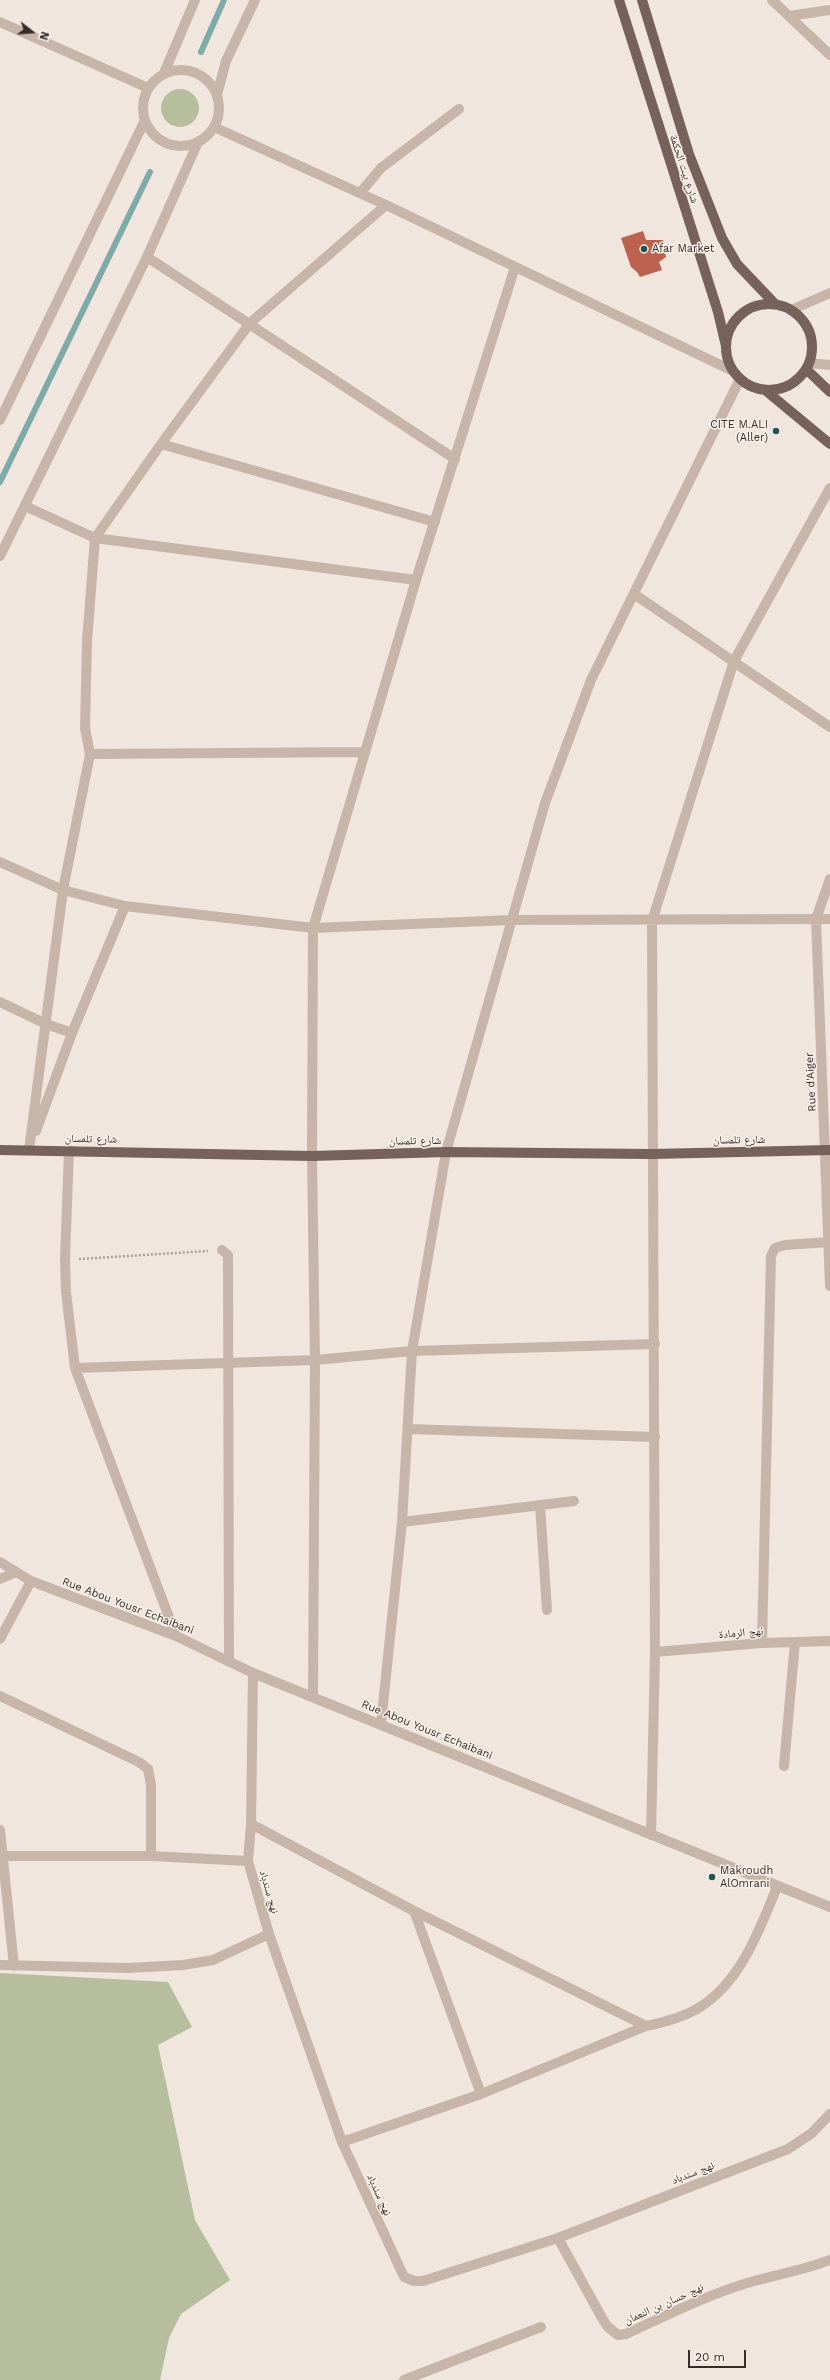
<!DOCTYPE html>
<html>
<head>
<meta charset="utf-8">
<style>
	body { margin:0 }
	#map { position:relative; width:830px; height:2380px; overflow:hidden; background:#f0e6dd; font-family:"Work Sans",sans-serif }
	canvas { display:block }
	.north { position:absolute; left:12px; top:12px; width:40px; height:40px; -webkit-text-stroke:3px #f8f0e9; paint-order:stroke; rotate:107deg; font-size:11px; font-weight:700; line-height:16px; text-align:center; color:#362c29 }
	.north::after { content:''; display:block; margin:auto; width:14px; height:18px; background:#362c29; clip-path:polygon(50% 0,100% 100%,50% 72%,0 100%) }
	.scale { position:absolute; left:688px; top:2350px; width:58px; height:18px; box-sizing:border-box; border:2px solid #362c29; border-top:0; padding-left:5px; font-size:12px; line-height:14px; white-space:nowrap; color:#362c29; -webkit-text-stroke:3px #f8f0e9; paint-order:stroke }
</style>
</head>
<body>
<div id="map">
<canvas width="830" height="2380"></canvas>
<div class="north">N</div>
<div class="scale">20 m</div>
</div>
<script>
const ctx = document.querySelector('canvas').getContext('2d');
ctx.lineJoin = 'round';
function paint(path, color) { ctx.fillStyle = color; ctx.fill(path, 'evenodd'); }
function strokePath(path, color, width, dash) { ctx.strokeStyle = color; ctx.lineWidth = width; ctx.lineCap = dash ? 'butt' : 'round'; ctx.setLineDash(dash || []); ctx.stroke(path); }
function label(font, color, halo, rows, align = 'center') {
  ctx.font = font + ' "Work Sans","Noto Naskh Arabic",sans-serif'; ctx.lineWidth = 3; ctx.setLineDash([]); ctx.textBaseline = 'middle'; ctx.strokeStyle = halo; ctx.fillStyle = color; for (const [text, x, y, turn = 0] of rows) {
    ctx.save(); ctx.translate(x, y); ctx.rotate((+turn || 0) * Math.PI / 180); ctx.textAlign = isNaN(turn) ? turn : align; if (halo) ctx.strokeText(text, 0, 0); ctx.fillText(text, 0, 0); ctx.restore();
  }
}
paint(new Path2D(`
	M161 108a19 19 0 1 1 38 0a19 19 0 1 1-38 0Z
	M0 1973 168 1982 192 2027 158 2045 195 2220 230 2280 181 2314 169 2338 160 2380H0Z`), '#b6be9e');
strokePath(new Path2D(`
	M201 52 224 0
	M0 482 150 172`), '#7eabaa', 6);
paint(new Path2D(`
	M643 231 646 240H663L666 257 659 262 662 270 640 277 637 272 631 267 621 238Z`), '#bd624f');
strokePath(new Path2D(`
	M79 1259 208 1251`), '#b39f94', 2.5, [2, 2]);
strokePath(new Path2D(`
	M772 0 830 55
	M789 16 830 10
	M0 22 148 88
	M143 108a38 38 0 1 1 76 0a38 38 0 1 1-76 0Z
	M164 73 195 0
	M217 95 226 61 255 0
	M214 127 386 205 733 371
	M360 193 381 168 459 109
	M147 257 455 459
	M791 310 830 293
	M809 363 830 365
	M0 420 145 120
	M161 444 435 522
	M25 506 95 538 416 580
	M0 556 147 257 198 142
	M634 594 830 727
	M90 754 365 752
	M0 862 63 890 125 906 313 928 511 920 830 919
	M830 879 816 919 830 1286
	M0 1002 46 1024 72 1033
	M36 1131 72 1033 125 906
	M29 1150 63 890 90 754 85 728 87 641 95 538 161 444 250 323 386 205
	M69 1150 65 1260 66 1292 75 1368 176 1636
	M222 1250 228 1255 229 1662
	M75 1368 315 1360 412 1351 655 1344
	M408 1429 655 1437
	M540 1505 547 1610
	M402 1522 574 1501
	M0 1562 31 1581 176 1636 253 1673 830 1907
	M0 1579 16 1572
	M0 1639 31 1581
	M762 1643 771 1256 775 1248 785 1245 829 1242
	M655 1652 762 1643 830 1641
	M253 1673 251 1824 248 1861 269 1934 342 2142 404 2277 414 2281H423L558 2238 788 2149 812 2133 830 2114
	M0 1696 139 1762 148 1769 151 1785V1856
	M313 1696 315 1360 312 1156 313 928 416 580 515 267
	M381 1724 402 1522 412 1351 446 1152 545 803 591 680 740 379
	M784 1766 795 1642
	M251 1824 414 1911 646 2026
	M0 1830 14 1966
	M651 1835 655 1652 652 921 734 661 830 488
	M3 1856H151L248 1861
	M414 1911 481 2094
	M0 1965 128 1968 183 1965 213 1960 269 1934
	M342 2142 481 2094 646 2026C666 2022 689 2016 706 2003 743 1976 760 1928 777 1887
	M558 2238 602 2318 608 2327 618 2335 626 2334C665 2316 703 2297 744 2284 773 2275 802 2271 830 2260
	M404 2380 541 2327`), '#c8b5aa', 10);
strokePath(new Path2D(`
	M619 0 718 312 726 346
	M642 0 689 154 722 238 737 264 775 304
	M726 347a43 43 0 1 1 86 0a43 43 0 1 1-86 0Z
	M806 369 830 392
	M765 390 830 444
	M0 1150 312 1156 446 1152 652 1154 830 1150`), '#76625b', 10);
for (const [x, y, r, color] of [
	[644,249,4,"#225454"],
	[776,431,4,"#225454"],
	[712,1877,4,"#225454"]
]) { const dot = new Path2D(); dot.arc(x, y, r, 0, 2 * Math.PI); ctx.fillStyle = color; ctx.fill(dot); strokePath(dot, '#f8f0e9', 1.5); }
label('11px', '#362c29', '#f8f0e9', [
	["شارع بيت الحكمة",684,169,72],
	["Rue d'Aiger",811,1082,-93],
	["شارع تلمسان",91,1139,1],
	["شارع تلمسان",739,1140,-1],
	["شارع تلمسان",415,1141,-1],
	["Rue Abou Yousr Echaibani",128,1606,21],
	["نهج الرمادة",741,1633,-5],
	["Rue Abou Yousr Echaibani",427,1730,22],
	["نهج سندباد",269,1892,74],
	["نهج سندباد",693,2173,-21],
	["نهج سندباد",379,2195,66],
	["نهج حسان بن النعمان",664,2304,-24]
]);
label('11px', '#362c29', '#f8f0e9', [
	["Afar Market",652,249],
	["CITE M.ALI",768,425,"right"],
	["(Aller)",768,438,"right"],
	["Makroudh",720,1871],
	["AlOmrani",720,1884]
], 'left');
</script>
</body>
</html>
